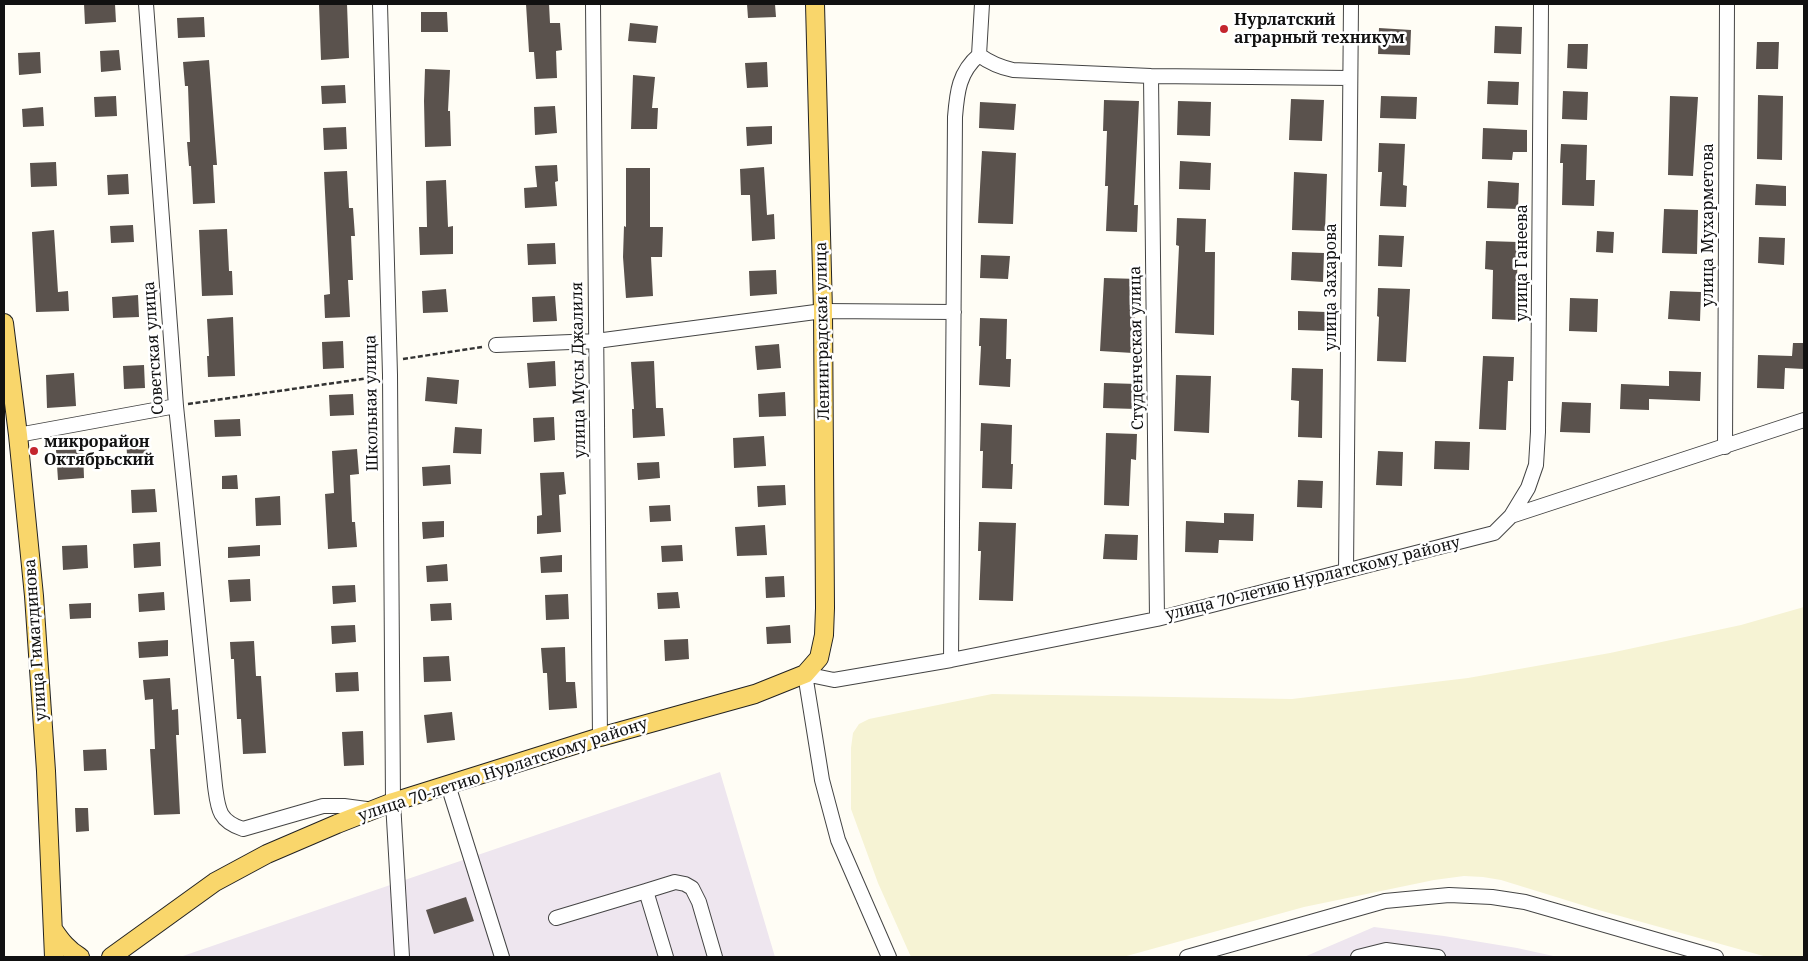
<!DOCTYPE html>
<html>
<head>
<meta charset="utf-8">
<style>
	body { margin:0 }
	#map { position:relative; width:1808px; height:961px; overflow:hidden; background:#fffdf5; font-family:"Noto Serif",serif }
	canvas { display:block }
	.frame { position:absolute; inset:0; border:5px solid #111; pointer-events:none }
</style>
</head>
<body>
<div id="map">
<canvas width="1808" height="961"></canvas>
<div class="frame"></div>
</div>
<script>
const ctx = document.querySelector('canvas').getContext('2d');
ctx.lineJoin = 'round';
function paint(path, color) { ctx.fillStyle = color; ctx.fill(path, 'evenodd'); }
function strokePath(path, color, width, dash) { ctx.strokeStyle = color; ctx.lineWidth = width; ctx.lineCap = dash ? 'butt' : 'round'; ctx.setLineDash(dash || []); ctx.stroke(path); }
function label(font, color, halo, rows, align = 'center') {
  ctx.font = font + ' "Noto Serif",serif'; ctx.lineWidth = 5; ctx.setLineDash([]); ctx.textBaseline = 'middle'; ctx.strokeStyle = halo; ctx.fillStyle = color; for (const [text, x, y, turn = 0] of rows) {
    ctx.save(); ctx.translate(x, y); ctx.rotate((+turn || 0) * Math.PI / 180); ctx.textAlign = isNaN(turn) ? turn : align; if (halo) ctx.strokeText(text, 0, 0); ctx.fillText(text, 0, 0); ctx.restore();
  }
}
paint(new Path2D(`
	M720 772 775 957H180Z
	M1374 927 1444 936 1517 948 1558 957H1304Z`), '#eee6ef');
paint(new Path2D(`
	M1804 607V957H1767L1595 909 1501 880 1483 877 1464 876 1434 880 1304 907 1123 957H911L878 883 851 809V748L853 733 859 724 869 719 992 694 1292 699 1468 678 1610 653 1741 625Z`), '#f6f3d4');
paint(new Path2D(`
	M84 4H115L116 22 85 24Z
	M319 4H347L349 58 321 60Z
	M526 4H549L550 23H560L562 50 556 51 557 78 536 79 534 52H529Z
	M747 4H775L776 17 748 18Z
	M421 12H447L448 32H421Z
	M204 17 205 37 178 38 177 18Z
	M630 23 658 26 656 43 628 41Z
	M1495 26 1522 27 1521 54 1494 53Z
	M1379 28 1411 30 1410 55 1378 54Z
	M1757 42H1779L1778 69H1756Z
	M1568 44H1588L1587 69 1567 68Z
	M119 50 121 70 101 72 100 51Z
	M40 52 41 73 19 75 18 53Z
	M209 60 217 165H213L215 203 193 204 191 166H189L187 142H190L188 86H185L183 62Z
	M767 62 768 87 747 88 745 63Z
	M425 69 450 70 448 111H450L451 146 425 147 424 101Z
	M633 75 655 77 652 108H658L657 129H631Z
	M1488 81 1519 82 1518 105 1487 104Z
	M345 85 346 103 322 104 321 86Z
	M1563 91 1588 92 1587 120 1562 119Z
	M1758 95 1783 96 1782 160 1757 159Z
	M116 96 117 116 95 117 94 97Z
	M1381 96 1417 97 1416 119 1380 118Z
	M1670 96 1698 97 1693 176 1668 175Z
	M1291 99 1324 100 1322 141 1289 140Z
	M1104 100 1139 101 1134 205H1138L1137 232 1106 231 1108 186H1105L1107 131H1103Z
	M1178 101 1211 102 1210 136 1177 135Z
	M980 102 1016 104 1014 130 979 128Z
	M555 106 557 133 535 135 534 107Z
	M43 107 44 126 23 127 22 109Z
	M772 126V144L747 146 746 127Z
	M346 127 347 149 324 150 323 128Z
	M1483 128 1527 130V152H1513L1512 160 1482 159Z
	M1379 143 1405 144 1403 185 1407 186 1406 207 1380 206 1382 172H1378Z
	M1561 144 1587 145 1586 180H1595L1594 206 1562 205 1563 163H1560Z
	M982 151 1016 153 1013 224 978 223Z
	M1180 161 1211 163 1210 190 1179 189Z
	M56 162 57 186 31 187 30 163Z
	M557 165 558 181 555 182 557 206 525 208 524 188 537 187 535 166Z
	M764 167 767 215 774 214 775 239 752 241 750 195H741L740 169Z
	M626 168H650V227H663L662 257H651L653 296 626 298 623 257 624 226 626 227Z
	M347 171 349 208H353L355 236H351L353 280H348L350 317 325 318 324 295 330 294 324 172Z
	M1294 172 1327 174 1325 231 1292 230Z
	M128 174 129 194 108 195 107 175Z
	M446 180 448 227 453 226V254L420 255 419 227H427L426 181Z
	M1488 181 1519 183 1518 209 1487 208Z
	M1756 184 1786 186V206L1755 205Z
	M1664 209 1698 210 1697 254 1662 253Z
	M1177 218 1206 219 1205 252H1215L1214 335 1175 333 1179 246 1176 245Z
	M133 225 134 242 111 243 110 226Z
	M227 229 229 271H232L233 295 202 296 199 230Z
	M54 230 58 292 68 291 69 311 36 312 32 232Z
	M1597 231 1614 232 1613 253 1596 252Z
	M1379 235 1404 236 1402 267 1378 266Z
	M1759 237 1785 238 1784 265 1758 263Z
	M1486 241 1518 242 1516 320 1492 319 1493 270 1485 269Z
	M555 243 556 264 528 265 527 244Z
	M1292 252 1324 253 1323 282 1291 280Z
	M981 255 1010 256 1008 279 980 278Z
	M776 270 777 294 750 296 749 271Z
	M1104 278 1139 279 1138 308H1135L1133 353 1100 351Z
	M1378 288 1410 289 1406 362 1377 361 1379 317 1377 316Z
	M446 289 448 312 423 313 422 291Z
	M1670 291 1701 292 1700 321 1668 319Z
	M138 295 139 317 113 318 112 297Z
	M555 296 557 321 533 322 532 297Z
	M1570 298 1598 299 1597 332 1569 331Z
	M1298 311 1326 312V331L1298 330Z
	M233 317 235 376 208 377 207 356H209L207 319Z
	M980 318 1007 319 1006 359H1011L1010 387 979 385 981 346H979Z
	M343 341 344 368 323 369 322 342Z
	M1793 343H1804V369L1785 368 1784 389 1757 388 1758 355 1792 356Z
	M779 344 781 368 757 370 755 346Z
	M1483 356 1514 357 1513 381H1508L1506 430 1479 429Z
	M555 361 556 386 529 388 527 363Z
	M654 361 656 408H663L665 436 633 438 632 409H634L631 362Z
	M144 365 145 388 124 389 123 366Z
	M1292 368 1323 369 1322 438 1298 437 1299 401 1291 400Z
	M1669 371 1701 372 1700 401 1649 399V410L1620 409 1621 384 1669 386Z
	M74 373 76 406 47 408 46 375Z
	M1176 375 1211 376 1209 433 1174 431Z
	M427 377 459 380 457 404 425 401Z
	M1104 383 1137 384 1136 409 1103 408Z
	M785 392 786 416 759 417 758 394Z
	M353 394 354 415 330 416 329 395Z
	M1562 402 1591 403 1590 433 1560 432Z
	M554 417 555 440 534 442 533 418Z
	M240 419 241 436 215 437 214 420Z
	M981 423 1012 425 1011 464H1013L1012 489 982 488 983 451H980Z
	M455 427 482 429 481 454 453 453Z
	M1106 433 1137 434 1136 460 1131 459 1129 506 1104 505Z
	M146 436 147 454 127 455 126 437Z
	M764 436 766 466 734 468 733 438Z
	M1435 441 1470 442 1469 470 1434 469Z
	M83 449 84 478 58 480 56 450Z
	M357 449 359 474 350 475 352 522H355L357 547 328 549 325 494 334 493 332 451Z
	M1378 451 1403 452 1402 486 1376 485Z
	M659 462 660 478 638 480 637 463Z
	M450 465 451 484 423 486 422 467Z
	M564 472 566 494 559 495 561 532 537 534V516L542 515 540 473Z
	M237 475 238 489H222V476Z
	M1298 480 1323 481 1322 508 1297 507Z
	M785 485 786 505 758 507 757 486Z
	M155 489 157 512 132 513 131 490Z
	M280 496 281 525 256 526 255 498Z
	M670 505 671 521 650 522 649 506Z
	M1224 513 1254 514 1253 541 1219 540 1218 553 1185 552 1186 521 1224 523Z
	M444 521V537L423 539 422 522Z
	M979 522 1016 523 1013 601 979 600 981 551H978Z
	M765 525 767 555 737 556 735 527Z
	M1105 534 1138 535 1137 560 1103 559Z
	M160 542 161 566 134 568 133 544Z
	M87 545 88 568 63 570 62 546Z
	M260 545V556L228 558V547Z
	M682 545 683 561 662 562 661 546Z
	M562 555V572L541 573 540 557Z
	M447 564 448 581 427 582 426 566Z
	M784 576 785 597 766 598 765 577Z
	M250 579 251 601 230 602 228 580Z
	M355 585 356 602 333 604 332 586Z
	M164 592 165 610 139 612 138 594Z
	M678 592 680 608 658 609 657 593Z
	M568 594 569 619 546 620 545 595Z
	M91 603V618L70 619 69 604Z
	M451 603 452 620 431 621 430 604Z
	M355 625 356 642 332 644 331 626Z
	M790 625 791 643 767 644 766 627Z
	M688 639 689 659 665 661 664 640Z
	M168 640V656L139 658 138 642Z
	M254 641 256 676H261L266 753 243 754 241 719H237L234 659H231L230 642Z
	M565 647 566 682H575L577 708 549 710 547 673H543L541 648Z
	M449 656 451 681 424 682 423 657Z
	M358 672 359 691 336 692 335 673Z
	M170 678 172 710 178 709 179 735H176L180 814 154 815 150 749H155L153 699 145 700 143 680Z
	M452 712 455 740 427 743 424 715Z
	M363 731 364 765 344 766 342 732Z
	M106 749 107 770 84 771 83 750Z
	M75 808H88L89 831 76 832Z
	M466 897 474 921 434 934 426 910Z`), '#5a524d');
const minor = new Path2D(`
	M146 4 176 406 215 786C218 808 218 821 243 829L323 806H344L374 810
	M380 4 390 375 393 802 402 957
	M593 4 600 737
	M979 55 982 4
	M1151 76 1157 619
	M496 345 596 341 823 311 954 312
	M18 435 176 406
	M1725 447 1727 4
	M1511 516 1528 488 1536 465 1538 432 1541 4
	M1346 570 1351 4
	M951 660 955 117C957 92 959 72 979 55 990 63 999 67 1013 70L1151 76 1350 78
	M448 785 502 957
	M556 918 646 891
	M666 957 646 891 675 882 685 884 692 888 699 902 715 957
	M889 957 838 840 822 780 805 674 834 680 951 660 1157 619 1494 533 1511 516 1804 420
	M1187 957 1385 901 1449 895 1492 897 1525 902 1716 957
	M1358 957 1386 950 1438 957`);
const major = new Path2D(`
	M4 323 18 435 34 596 46 771 54 957
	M53 929C61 941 68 950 80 957
	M111 957 215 882 267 854 337 824 393 802 600 737 755 694 805 674 819 658 824 635 825 608 823 311 815 4`);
strokePath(minor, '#444', 16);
strokePath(major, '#222', 20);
strokePath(new Path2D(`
	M403 359 482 347
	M188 404 376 377`), '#333', 2.5, [5, 2.5]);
strokePath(minor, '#fff', 14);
strokePath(major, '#f9d66b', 18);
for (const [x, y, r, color] of [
	[1224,29,5,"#c4262e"],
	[34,451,5,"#c4262e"]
]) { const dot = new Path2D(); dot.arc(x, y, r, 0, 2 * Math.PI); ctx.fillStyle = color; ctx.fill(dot); strokePath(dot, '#fff', 2); }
label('bold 16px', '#111', '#fff', [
	["Нурлатский",1234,20],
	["аграрный техникум",1234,38],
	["микрорайон",44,442],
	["Октябрьский",44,460]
], 'left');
label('16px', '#111', '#fff', [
	["улица Мухарметова",1708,225,-90],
	["улица Ганеева",1522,263,-90],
	["улица Захарова",1331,287,-90],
	["Ленинградская улица",823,331,-91],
	["Советская улица",154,348,-94],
	["Студенческая улица",1137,348,-91],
	["улица Мусы Джалиля",579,370,-91],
	["Школьная улица",372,403,-91],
	["улица 70-летию Нурлатскому району",1313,579,-14],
	["улица Гиматдинова",36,640,-94],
	["улица 70-летию Нурлатскому району",503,770,-18]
]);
</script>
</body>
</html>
